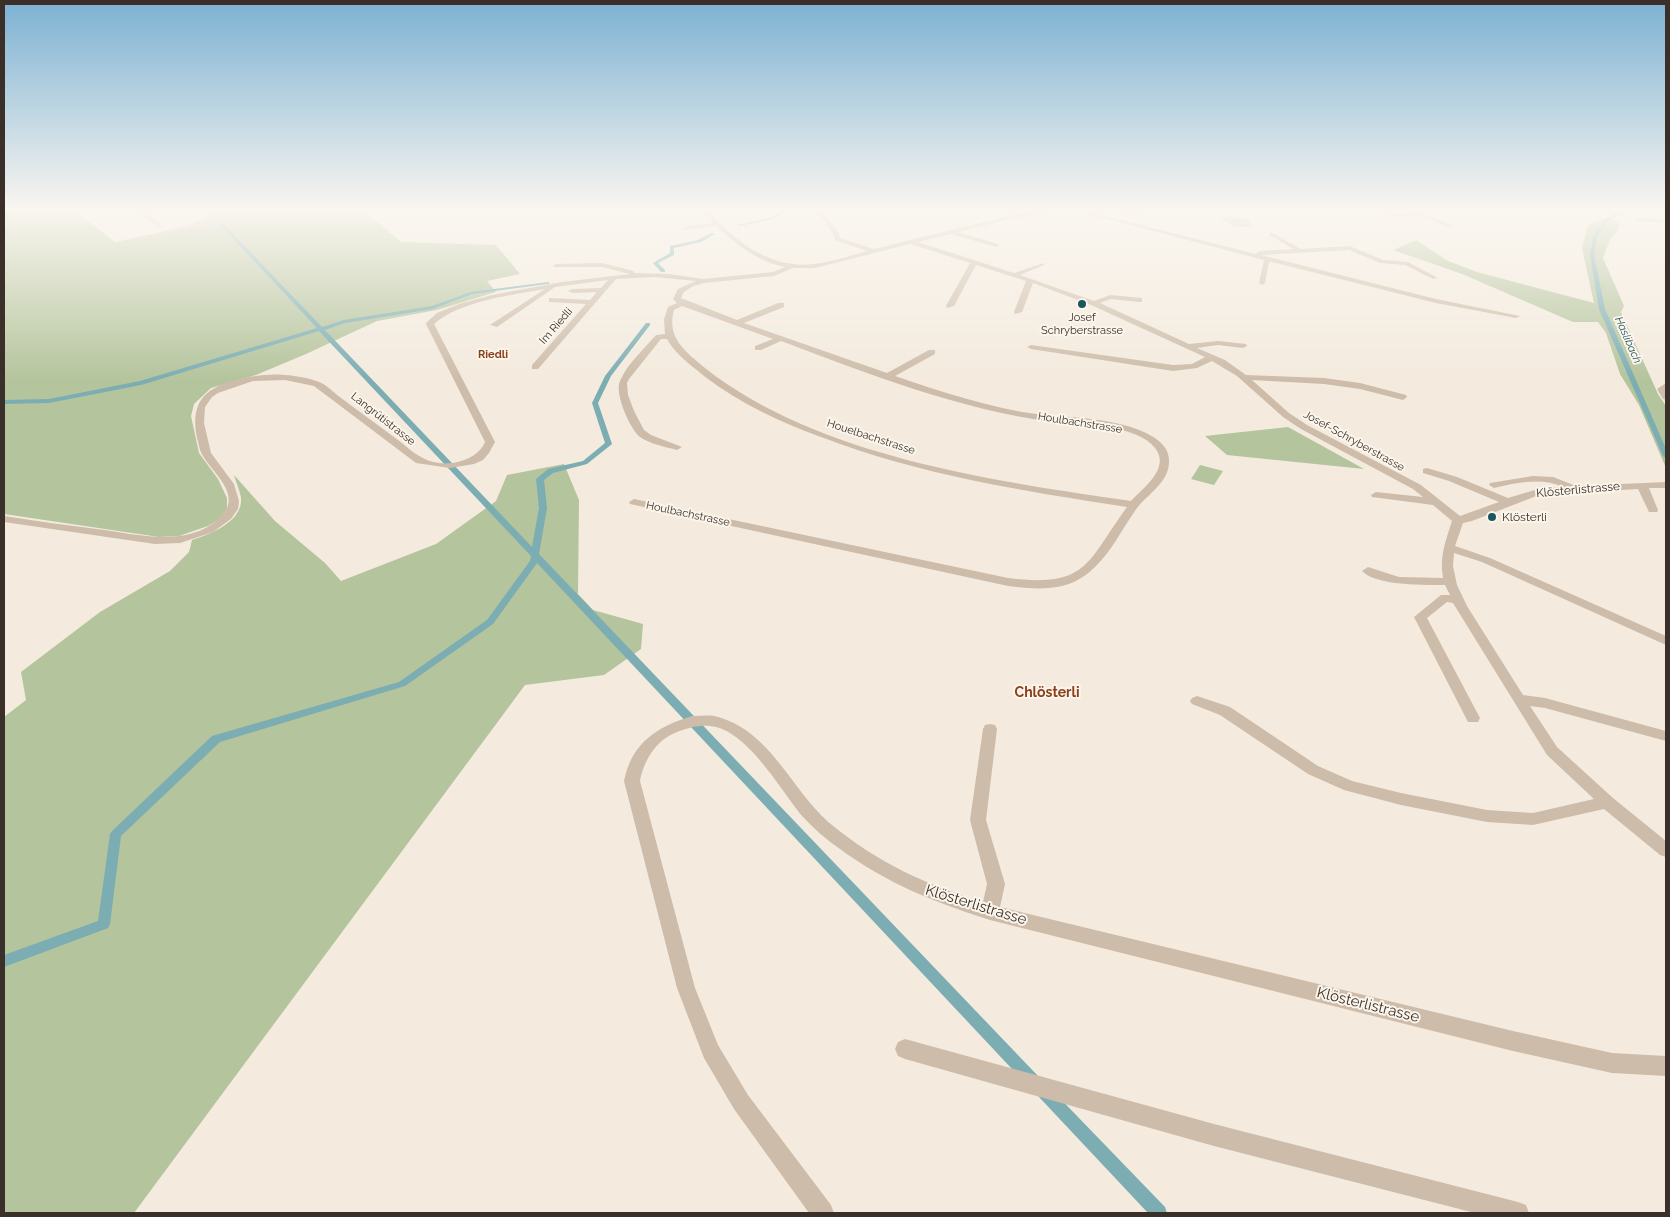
<!DOCTYPE html>
<html>
<head>
<meta charset="utf-8">
<style>
	body { margin:0 }
	#map { position:relative; width:1670px; height:1217px; overflow:hidden; background:#f4ebde; font-family:Raleway,sans-serif }
	canvas { display:block }
	.frame { position:absolute; inset:0; border:5px solid #3a3029; pointer-events:none }
</style>
</head>
<body>
<div id="map">
<canvas width="1670" height="1217"></canvas>
<div class="frame"></div>
</div>
<script>
const ctx = document.querySelector('canvas').getContext('2d');
ctx.lineJoin = 'round';
function paint(path, color) { ctx.fillStyle = color; ctx.fill(path, 'evenodd'); }
function strokePath(path, color, width, dash) { ctx.strokeStyle = color; ctx.lineWidth = width; ctx.lineCap = dash ? 'butt' : 'round'; ctx.setLineDash(dash || []); ctx.stroke(path); }
function label(font, color, halo, rows, align = 'center') {
  ctx.font = font + ' Raleway,sans-serif'; ctx.lineWidth = 4; ctx.setLineDash([]); ctx.textBaseline = 'middle'; ctx.strokeStyle = halo; ctx.fillStyle = color; for (const [text, x, y, turn = 0] of rows) {
    ctx.save(); ctx.translate(x, y); ctx.rotate((+turn || 0) * Math.PI / 180); ctx.textAlign = isNaN(turn) ? turn : align; if (halo) ctx.strokeText(text, 0, 0); ctx.fillText(text, 0, 0); ctx.restore();
  }
}
paint(new Path2D(`
	M4 211H75L115 242 184 228 217 211H365L401 242 496 245 520 274 487 281 496 292 437 310 377 321 306 354 256 375 211 388 194 404 191 416 199 453 218 479 227 498V508L221 518 208 526 179 536 159 537 4 514Z
	M1228 216 1248 219 1253 227H1235L1218 218Z
	M1601 219 1616 220 1620 222 1617 231 1610 240 1603 258 1624 306 1621 312 1658 394 1666 406V468L1639 405 1620 374 1606 333 1598 322H1573L1462 274 1393 250 1416 240 1448 261 1477 272 1594 303 1582 248 1588 225Z
	M1288 427 1364 469 1227 455 1205 436Z
	M564 464 579 500 578 594 593 610 643 624 641 649 604 675 525 685 134 1213H4V717L26 700 21 672 100 612 170 571 189 552 192 540C210 534 243 522 241 498 240 491 236 482 234 475L275 521 325 563 341 581 436 544 496 501 507 475Z
	M1200 465 1223 471 1214 485 1191 479Z`), '#b4c49c');
paint(new Path2D(`
	M207 211H211L322 327 344 320 432 306 471 292 549 282V284H547L472 294 433 309 345 323 325 330 532 547 539 508 536 479 548 469 583 461 605 443 592 403 605 376 646 323H650V325L611 376 598 403 612 444 587 464 553 473 544 480 547 508 539 554 1038 1076 1040 1081 1038 1086 1033 1088 1028 1086 537 563 493 624 405 686 220 742 121 836 110 924 108 928 4 967V955L98 921 110 834 112 831 212 736 399 682 487 620 530 561 531 556 319 331 141 385 49 403 4 404V400L49 399 140 381 317 328Z
	M782 211H786L771 220 739 226 737 225 769 218Z
	M1621 211H1625L1607 222 1597 237 1594 255 1605 309 1666 449V458L1663 456 1599 309 1590 255 1593 237 1604 220Z
	M711 233 715 234 701 242 674 248V255L658 263 665 270V272H661L653 263 670 253V246L698 240Z
	M1044 1085 1049 1087 1165 1207 1167 1213H1148L1039 1097 1037 1092 1039 1087Z`), '#7badb3');
paint(new Path2D(`
	M136 211H142L164 227 159 228Z
	M283 211H294L190 229 131 242 128 240 190 225Z
	M703 211H709C733 241 773 270 814 264 832 262 849 256 867 251L835 240 833 233 816 211H822L839 233 840 238 874 249 1016 214 1052 211 1049 213 1016 218 958 232 998 244V246L996 247 951 234 918 242 1014 273 1044 263V265L1020 275 1094 301 1110 295 1142 298V302H1139L1111 299 1100 303 1189 344 1218 341 1246 344 1247 346 1243 348 1218 345 1197 348 1225 360 1246 375 1324 378 1360 383 1406 395 1407 397 1403 400 1360 389 1324 384 1252 380 1289 413 1307 425 1421 485 1460 516 1499 502 1449 481 1423 473V469L1427 468 1457 477 1508 498 1538 489 1563 487C1542 477 1516 483 1494 488L1489 485 1490 483 1533 476 1553 477 1576 486 1666 482V488H1649L1658 510 1657 512H1649L1638 489 1539 495 1472 521 1463 523 1455 546 1490 558 1666 636V645L1482 562 1454 553 1453 566 1457 585 1467 606 1523 695 1545 698 1666 731V741L1545 708 1530 706 1557 747 1613 798 1666 841V857L1660 855 1604 809 1533 825 1487 822 1401 805 1344 790 1308 774 1220 715 1192 704 1190 701 1192 698 1197 696 1230 707 1318 766 1352 781 1401 793 1487 810 1533 813 1594 799 1547 755 1453 603 1447 602 1427 618 1480 718 1478 722H1468L1414 617 1441 595H1450L1445 585C1425 585 1376 586 1362 571L1368 567 1399 577 1443 578C1439 557 1446 540 1452 521L1433 505 1372 497 1371 495 1376 492 1423 497 1413 489 1301 429 1283 417 1237 376 1212 361 1197 368 1173 371 1031 349 1027 347 1031 345 1173 365 1192 364 1205 357 1091 305 1033 283 1022 312 1015 314 1014 312 1026 281 976 265 954 306 947 308 946 306 970 263 910 244 815 268H793L774 276 704 283 693 286 684 292 681 298 737 320 778 303H784V307L744 323 887 373 929 350H935V354L895 376C936 390 979 404 1022 412 1060 418 1109 416 1144 432 1157 438 1170 447 1169 462 1169 482 1148 494 1137 508 1130 518 1123 529 1117 539 1086 587 1062 593 1008 586L630 504 629 502 634 499 1008 578C1088 588 1086 563 1127 507 1023 491 920 475 821 437 780 422 739 403 704 376 691 365 675 354 667 339H661L629 379 627 383 628 395 634 411 644 430 651 435 682 447 677 450C666 447 650 444 640 437 630 429 614 393 620 381 627 364 644 349 656 335L665 334 664 319 668 307 677 303 673 299 678 289 696 281 654 277 616 279 538 369H532V365L586 304 552 302H549V298L590 300 597 292 572 293 568 291 572 289 601 288 608 280 555 287 497 327 490 325 545 289C512 295 459 301 434 324L495 442 489 453 483 460 474 464 450 468 416 463 314 386 285 380 253 381 218 393 212 397 205 407 204 423 211 453 234 484 239 501 238 509 231 519 213 532 180 543 155 544 4 522V516C35 521 66 525 97 529 137 534 192 550 223 514 241 494 212 472 203 456 199 450 199 444 197 438 192 412 197 394 223 384 246 376 270 372 294 376 302 377 312 379 319 382 327 385 334 393 341 398 360 412 379 426 398 440 406 446 414 454 423 458 442 469 476 463 485 442L426 324 427 322 437 313 459 304 492 295 562 282 630 274 602 267H554L553 266 556 264 602 263 634 271V273L669 274 703 279 773 272 785 267C759 262 735 244 716 226L682 230 684 227 713 223ZM682 306 773 339 755 346V350H761L781 341C869 374 960 410 1054 422 1081 425 1136 424 1155 448 1171 468 1143 488 1131 501 994 481 818 457 705 368 686 352 666 338 674 310Z
	M1077 211H1085L1256 254 1259 251 1293 249 1269 235 1271 232 1301 249 1350 246 1383 260 1408 262 1438 278 1433 279 1405 265 1380 263 1349 250 1261 255 1436 299 1520 316 1516 318 1436 303 1272 262H1269L1265 283 1262 285 1259 283 1264 260Z
	M1119 211H1159L1125 215Z
	M1380 211H1387L1395 214H1415L1414 211H1417L1454 226C1446 230 1433 219 1424 217 1408 213 1395 221 1380 211Z
	M1637 218 1666 219V223L1635 221Z
	M1666 383V400L1663 399 1657 389Z
	M692 716C699 716 707 715 714 716 771 729 791 791 832 825 877 862 928 886 983 902L987 884 970 820 983 729 985 725 990 724 995 725 997 729 986 820 1005 884 1000 907 1513 1031 1612 1053 1666 1056V1076L1612 1073 1513 1051 990 920C936 903 886 883 840 849 827 840 814 829 803 817 781 791 747 729 710 726 698 725 688 728 677 732 656 740 644 760 640 781L695 988 718 1045 748 1095 831 1205 834 1213H809L734 1109 704 1058 677 988 624 781C632 743 656 727 692 716Z
	M905 1039 1214 1124 1518 1202 1526 1205 1529 1213H1475L1214 1146 905 1059 898 1056 895 1049 898 1042Z`), '#cdbca9');
const sky = ctx.createLinearGradient(0, 0, 0, 381);
sky.addColorStop(0, '#7cb1d3');
sky.addColorStop(0.55, '#faf6f0');
sky.addColorStop(1, '#faf6f000');
ctx.fillStyle = sky;
ctx.fillRect(0, 0, 1670, 381);
for (const [x, y, r, color] of [
	[1082,304,5,"#1b555e"],
	[1492,517,5,"#1b555e"]
]) { const dot = new Path2D(); dot.arc(x, y, r, 0, 2 * Math.PI); ctx.fillStyle = color; ctx.fill(dot); strokePath(dot, '#fbf5eb', 2); }
label('11px', '#3a3029', '#fbf5eb', [
	["Josef",1082,318],
	["Schryberstrasse",1082,331]
]);
label('11px', '#3a3029', '#fbf5eb', [
	["Im Riedli",556,326,-49],
	["Langrütistrasse",383,419,38],
	["Houlbachstrasse",1080,423,9],
	["Houelbachstrasse",871,437,18],
	["Josef-Schryberstrasse",1354,441,29],
	["Houlbachstrasse",688,514,12]
]);
label('italic 11px', '#1b555e', '#fbf5eb', [
	["Haslibach",1628,340,66]
]);
label('bold 11px', '#8e401d', '#fbf5eb', [
	["Riedli",493,355]
]);
label('12px', '#3a3029', '#fbf5eb', [
	["Klösterlistrasse",1578,490,-5]
]);
label('12px', '#3a3029', '#fbf5eb', [
	["Klösterli",1502,517]
], 'left');
label('bold 14px', '#8e401d', '#fbf5eb', [
	["Chlösterli",1047,693]
]);
label('15px', '#3a3029', '#fbf5eb', [
	["Klösterlistrasse",976,905,17],
	["Klösterlistrasse",1368,1005,14]
]);
</script>
</body>
</html>
